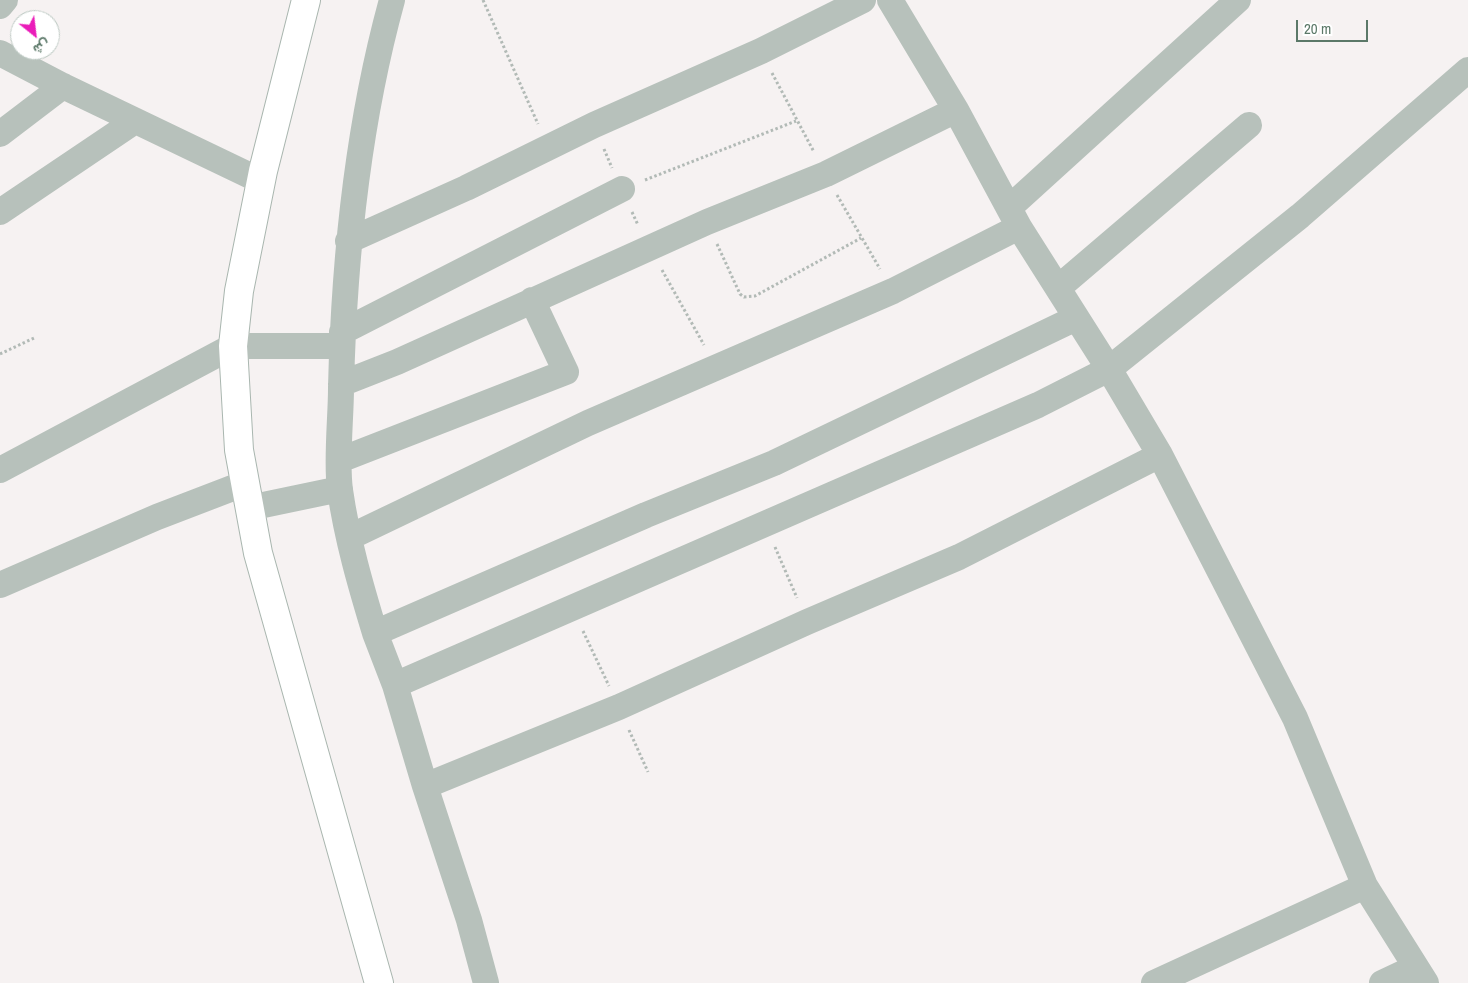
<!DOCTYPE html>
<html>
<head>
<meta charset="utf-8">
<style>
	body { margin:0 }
	#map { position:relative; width:1468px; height:983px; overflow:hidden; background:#f6f2f2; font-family:"Archivo Narrow",Vazirmatn,sans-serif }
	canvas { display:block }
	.north { position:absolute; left:10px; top:10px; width:50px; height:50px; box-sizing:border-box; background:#fff; border:1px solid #bdc9c3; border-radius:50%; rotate:151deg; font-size:14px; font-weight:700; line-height:20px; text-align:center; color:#5b7868 }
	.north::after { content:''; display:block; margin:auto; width:18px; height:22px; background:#ea1db9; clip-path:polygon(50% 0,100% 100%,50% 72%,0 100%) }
	.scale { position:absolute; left:1296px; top:20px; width:72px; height:22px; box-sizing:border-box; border:2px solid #5b7868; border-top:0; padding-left:6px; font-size:15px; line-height:18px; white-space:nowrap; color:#5b7868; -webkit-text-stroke:4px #fff; paint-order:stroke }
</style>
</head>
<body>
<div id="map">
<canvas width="1468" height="983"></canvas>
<div class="north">ش</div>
<div class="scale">20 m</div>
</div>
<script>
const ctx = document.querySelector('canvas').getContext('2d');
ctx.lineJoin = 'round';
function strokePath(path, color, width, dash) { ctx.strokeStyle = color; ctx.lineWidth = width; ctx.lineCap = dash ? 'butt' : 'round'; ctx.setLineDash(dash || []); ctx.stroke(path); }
const secondary = new Path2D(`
	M306 0 263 171 239 291 233 346 239 450 258 553 379 983`);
strokePath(secondary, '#a9b6af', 30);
strokePath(new Path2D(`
	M483 0 538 124
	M772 73 814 152
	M604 149 612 168
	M645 180 796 121
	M837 195 880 269
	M632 212 638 225
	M717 244 740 294 744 297 755 296 861 238
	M662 270 704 345
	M0 354 34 338
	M775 547 797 598
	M583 631 609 686
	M629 730 648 772`), '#b2bab6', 3, [2.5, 2.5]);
strokePath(new Path2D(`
	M392 0C357 127 344 257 341 388 341 418 336 462 340 490 347 539 361 587 375 633L646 515 774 463 1076 318
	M890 0 956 110 1019 227 1109 369 1160 455 1295 718 1365 886 1426 983
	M0 6 5 0
	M0 53 63 86 261 181
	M0 134 63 86
	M1009 208 1238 0
	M0 212 135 121
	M348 241 466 188 594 125 761 51 863 0
	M1058 288 1249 125
	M342 332 622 189
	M341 384 397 362 707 222 826 174 956 110
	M340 460 566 372 532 300
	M0 470 233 346H342
	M249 508 340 489
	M350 537 588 423 893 291 1019 227
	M0 585 157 517 243 484
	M375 633 395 685 425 786
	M395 685 1038 405 1109 369 1300 216 1468 70
	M486 983 469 920 425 786 619 707 807 622 959 557 1160 455
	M1154 983 1365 886
	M1382 983 1416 967`), '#b7c1bb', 26);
strokePath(secondary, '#fff', 28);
</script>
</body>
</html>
